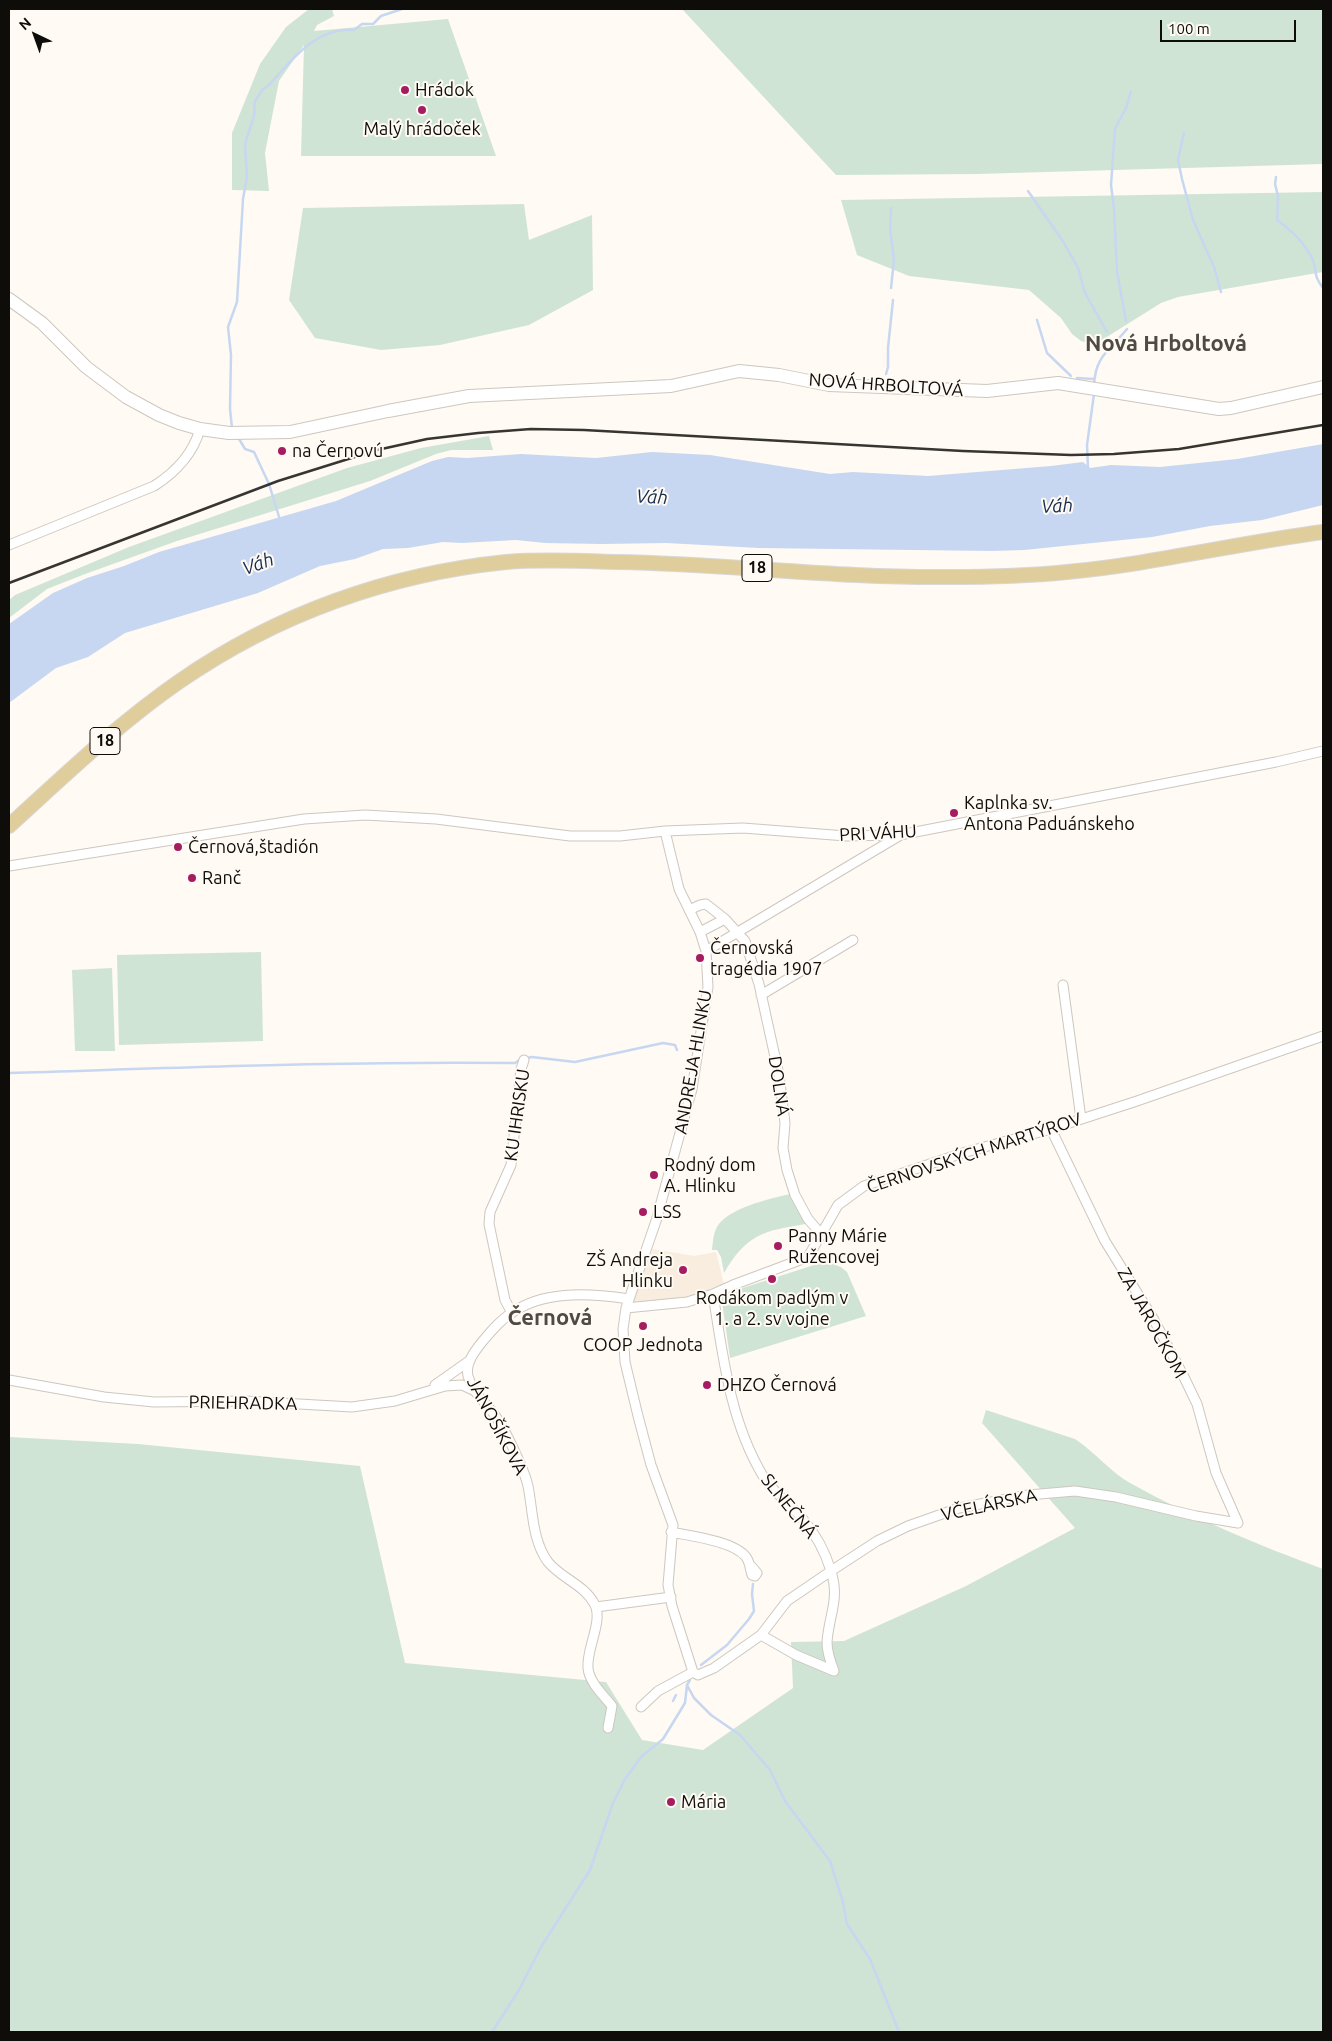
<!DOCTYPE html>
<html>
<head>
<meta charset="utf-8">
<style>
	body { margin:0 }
	#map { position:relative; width:1332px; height:2041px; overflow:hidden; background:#fffaf3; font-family:Ubuntu,sans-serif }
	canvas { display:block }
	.frame { position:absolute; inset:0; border:10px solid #0f0d0a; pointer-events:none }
	.north { position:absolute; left:10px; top:10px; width:50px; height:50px; -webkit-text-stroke:4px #fffaf3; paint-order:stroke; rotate:318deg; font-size:14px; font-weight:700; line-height:20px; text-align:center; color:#0f0d0a }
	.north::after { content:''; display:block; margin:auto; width:18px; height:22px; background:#0f0d0a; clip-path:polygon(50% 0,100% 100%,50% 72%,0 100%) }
	.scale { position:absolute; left:1160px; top:20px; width:136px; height:22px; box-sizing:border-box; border:2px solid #0f0d0a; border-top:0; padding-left:6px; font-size:15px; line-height:18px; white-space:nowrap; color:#0f0d0a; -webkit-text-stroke:4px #fffaf3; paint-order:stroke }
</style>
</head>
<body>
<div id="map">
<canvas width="1332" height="2041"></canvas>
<div class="frame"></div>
<div class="north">N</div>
<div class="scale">100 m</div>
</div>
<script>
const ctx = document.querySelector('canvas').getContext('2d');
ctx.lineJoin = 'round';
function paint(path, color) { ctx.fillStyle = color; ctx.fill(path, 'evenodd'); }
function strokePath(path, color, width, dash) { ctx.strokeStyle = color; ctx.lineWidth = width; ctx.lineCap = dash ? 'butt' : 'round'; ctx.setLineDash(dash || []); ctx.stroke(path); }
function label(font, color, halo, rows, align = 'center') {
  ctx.font = font + ' Ubuntu,sans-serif'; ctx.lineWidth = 4; ctx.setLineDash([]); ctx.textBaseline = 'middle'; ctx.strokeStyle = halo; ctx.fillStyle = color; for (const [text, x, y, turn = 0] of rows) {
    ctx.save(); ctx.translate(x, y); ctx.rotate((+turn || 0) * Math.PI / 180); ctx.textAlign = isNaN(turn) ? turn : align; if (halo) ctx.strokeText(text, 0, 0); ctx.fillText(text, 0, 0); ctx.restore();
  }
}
paint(new Path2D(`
	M653 1249 694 1256 716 1252 724 1284 684 1298 632 1304Z`), '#f8edde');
paint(new Path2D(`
	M309 9H332L334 16 317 25 314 31 448 19 496 156H301L304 45 279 81 265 153 269 191 232 190V133L260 64 286 27Z
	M682 9H1323V164L977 174 836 175Z
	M1323 192V272L1178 297 1161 303 1102 340 1091 344 1081 341 1072 334 1061 318 1029 290 909 276 857 255 841 200Z
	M524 204 529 240 592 215 593 290 529 325 440 345 381 350 315 338 289 300 303 208Z
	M489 436 493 450H451L436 454 370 481 177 541 85 574 47 589 9 618V600L15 595 129 547 347 468 421 448Z
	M261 952 263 1041 119 1045 117 955Z
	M112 968 115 1051H75L72 970Z
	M790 1194 806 1224C763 1231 747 1234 724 1273L721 1257 717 1250H712C713 1242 713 1234 717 1227 728 1208 769 1199 790 1194Z
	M830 1263 841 1267 847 1272 866 1316 730 1358 721 1295 817 1264Z
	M986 1410 1075 1439C1095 1452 1111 1473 1132 1484 1193 1518 1258 1545 1323 1569V2032H9V1437L138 1444 360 1466 405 1663 606 1682 642 1740 703 1750 793 1688 791 1642 844 1641 966 1586 1075 1528 982 1423Z`), '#d0e4d5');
paint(new Path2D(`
	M1323 444V505L1262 520 1210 526 1152 537 1024 550 992 551 759 548 666 543 601 544 545 543 516 540 462 543 443 542 408 548 383 549 355 559 320 566 258 593 125 633 88 657 56 668 9 703V624L53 593 87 578 124 566 159 552 336 501 432 461 448 457 467 458 521 454 596 458 652 452 710 455 830 474 853 472 928 476 1051 466 1083 462 1090 468 1111 465 1160 467 1237 459Z`), '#c7d7f1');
strokePath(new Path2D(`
	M1184 133 1178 160 1182 179 1193 220 1214 267 1221 292
	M1276 177 1275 184 1278 196 1277 220C1292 231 1303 241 1312 258 1318 271 1312 274 1323 288
	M1028 191 1064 243 1078 268 1085 293 1107 332
	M891 288 894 260 890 229 891 208
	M1037 320 1047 353 1071 376
	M1126 321 1117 272 1114 209 1111 185 1115 129 1126 108 1131 91
	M886 374 888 367V348L893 300
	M1077 378 1094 379
	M1094 386C1095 356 1109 351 1127 329
	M232 428 230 409 231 355 228 327 237 302 243 199 247 177 245 144 254 116 255 101 263 89 268 86C292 60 315 27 354 30L362 24H373L381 16 402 9
	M238 437 245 449 254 452 269 484 280 520
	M1088 468 1087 445 1094 394
	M9 1073C177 1068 346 1061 515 1063L521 1059 532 1057 575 1062 663 1043 675 1045 677 1050
	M701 1665 727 1645 749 1619 754 1611 752 1594 753 1584
	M690 1680 687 1685 694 1698 711 1715 740 1735 770 1770 785 1801 830 1861 843 1902 847 1924 870 1959 899 2032
	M673 1701 676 1695
	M492 2032 519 1990 541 1947 590 1870 613 1803 625 1779 641 1757 663 1739 685 1703 687 1685`), '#c7d7f1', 2.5);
const street = new Path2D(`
	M9 545 154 486C176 472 193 454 200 429
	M665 831 679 889 700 932 706 951 708 987 692 1089 656 1221 626 1308 623 1329 625 1362 638 1416 651 1465 673 1525 668 1585 672 1606 693 1672 698 1675 714 1668 761 1635 787 1601 831 1571 877 1541 908 1526 959 1508 1028 1495 1075 1491 1116 1497 1196 1516 1238 1523
	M9 866 304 819 365 815 436 819 570 836H620L665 831 743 828 846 836 900 835 1276 762 1323 751
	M689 910 700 905 706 904 725 919
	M700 932 725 919 745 941 759 984 779 1075 785 1123 783 1148 787 1170 795 1195 808 1219 822 1235
	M706 951 899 836
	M1063 985 1081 1119
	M761 995 853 940
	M1051 1129 1105 1241 1154 1320 1183 1375 1197 1404 1216 1473 1238 1523
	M713 1294C723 1357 730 1421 763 1476 773 1492 790 1504 802 1518 815 1533 825 1551 831 1571 840 1600 829 1614 827 1642 827 1652 830 1661 834 1671
	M626 1308 687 1302 713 1294 733 1285 808 1257 838 1205 864 1186 966 1152 1051 1129 1137 1101 1323 1036
	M512 1313 505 1300 489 1224 490 1212 511 1165 521 1069 524 1060
	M9 1380 104 1397 154 1402 246 1401 352 1407 395 1401 445 1386 462 1385 475 1391
	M435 1385 469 1361
	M671 1532C690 1536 734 1541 746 1557 750 1562 750 1569 752 1575L755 1576 757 1573 751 1566
	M596 1607 671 1597
	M761 1635 796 1655 834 1671
	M641 1707 658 1691 693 1672
	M608 1728 612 1706C604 1696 589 1682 588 1668 586 1649 603 1622 595 1605 584 1584 562 1579 548 1562 532 1540 533 1511 528 1486 526 1477 522 1468 519 1461 512 1445 504 1428 494 1414 485 1402 472 1392 468 1376 465 1364 474 1352 482 1342 492 1330 503 1317 518 1309 550 1290 594 1294 629 1299`);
const secondary = new Path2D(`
	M9 299 42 323 86 367 126 397 159 415 179 423 200 429 229 433 290 432 388 411 469 396 671 386 739 371 779 375 829 385 987 391 1058 383 1219 409 1231 408 1323 387`);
const primary = new Path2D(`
	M9 826C64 776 119 723 180 681 277 614 389 574 506 562 543 559 581 561 618 562 728 564 838 578 948 577 987 577 1028 576 1067 572 1153 564 1238 543 1323 532`);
strokePath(street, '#cdc7bf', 11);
strokePath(secondary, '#cdc7bf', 14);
strokePath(primary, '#d9d8d8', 16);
strokePath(street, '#fff', 9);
strokePath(secondary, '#fff', 12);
strokePath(primary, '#e0cd9c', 14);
strokePath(new Path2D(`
	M9 583 278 481 377 450 427 439 478 433 531 429 584 430 963 451 1071 455 1114 454 1179 449 1323 425`), '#373531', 2.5);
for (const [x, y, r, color] of [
	[405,90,5,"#a61c61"],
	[422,110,5,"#a61c61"],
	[282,451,5,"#a61c61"],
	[954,813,5,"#a61c61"],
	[178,847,5,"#a61c61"],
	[192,878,5,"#a61c61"],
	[700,958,5,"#a61c61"],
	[654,1175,5,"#a61c61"],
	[643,1212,5,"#a61c61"],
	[778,1246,5,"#a61c61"],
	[683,1270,5,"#a61c61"],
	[772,1279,5,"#a61c61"],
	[643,1326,5,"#a61c61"],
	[707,1385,5,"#a61c61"],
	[671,1802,5,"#a61c61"]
]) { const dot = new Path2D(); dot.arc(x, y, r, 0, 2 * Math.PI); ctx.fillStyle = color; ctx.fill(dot); strokePath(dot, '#fffaf3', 2); }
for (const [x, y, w] of [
	[757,568,30],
	[105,741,30]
]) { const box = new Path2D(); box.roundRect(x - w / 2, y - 13.5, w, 27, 4); ctx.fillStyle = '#fffaf3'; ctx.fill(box); strokePath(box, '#0f0d0a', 1); }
label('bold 16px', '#0f0d0a', null, [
	["18",757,568],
	["18",105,741]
]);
label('18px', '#0f0d0a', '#fffaf3', [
	["Hrádok",415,90],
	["Malý hrádoček",422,129,"center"],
	["na Černovú",292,451],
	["Kaplnka sv.",964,803],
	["Antona Paduánskeho",964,824],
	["Černová,štadión",188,847],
	["Ranč",202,878],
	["Černovská",710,948],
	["tragédia 1907",710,969],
	["Rodný dom",664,1165],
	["A. Hlinku",664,1186],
	["LSS",653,1212],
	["Panny Márie",788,1236],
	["Ružencovej",788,1257],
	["ZŠ Andreja",673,1260,"right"],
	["Hlinku",673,1281,"right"],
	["Rodákom padlým v",772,1298,"center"],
	["1. a 2. sv vojne",772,1319,"center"],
	["COOP Jednota",643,1345,"center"],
	["DHZO Černová",717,1385],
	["Mária",681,1802]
], 'left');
label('18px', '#0f0d0a', '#fffaf3', [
	["NOVÁ HRBOLTOVÁ",886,385,4],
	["PRI VÁHU",878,833,-3],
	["ANDREJA HLINKU",693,1062,-80],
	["DOLNÁ",779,1086,81],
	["KU IHRISKU",517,1115,-82],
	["ČERNOVSKÝCH MARTÝROV",974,1153,-18],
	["ZA JAROČKOM",1152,1323,61],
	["PRIEHRADKA",243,1403,1],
	["JÁNOŠÍKOVA",497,1426,62],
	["VČELÁRSKA",989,1505,-12],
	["SLNEČNÁ",789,1506,51]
]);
label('italic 19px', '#172c4f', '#fffaf3', [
	["Váh",652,497,3],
	["Váh",1057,506,-3],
	["Váh",258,564,-20]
]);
label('bold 22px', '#4f4a43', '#fffaf3', [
	["Nová Hrboltová",1166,344],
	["Černová",550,1318]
]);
</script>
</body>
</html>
